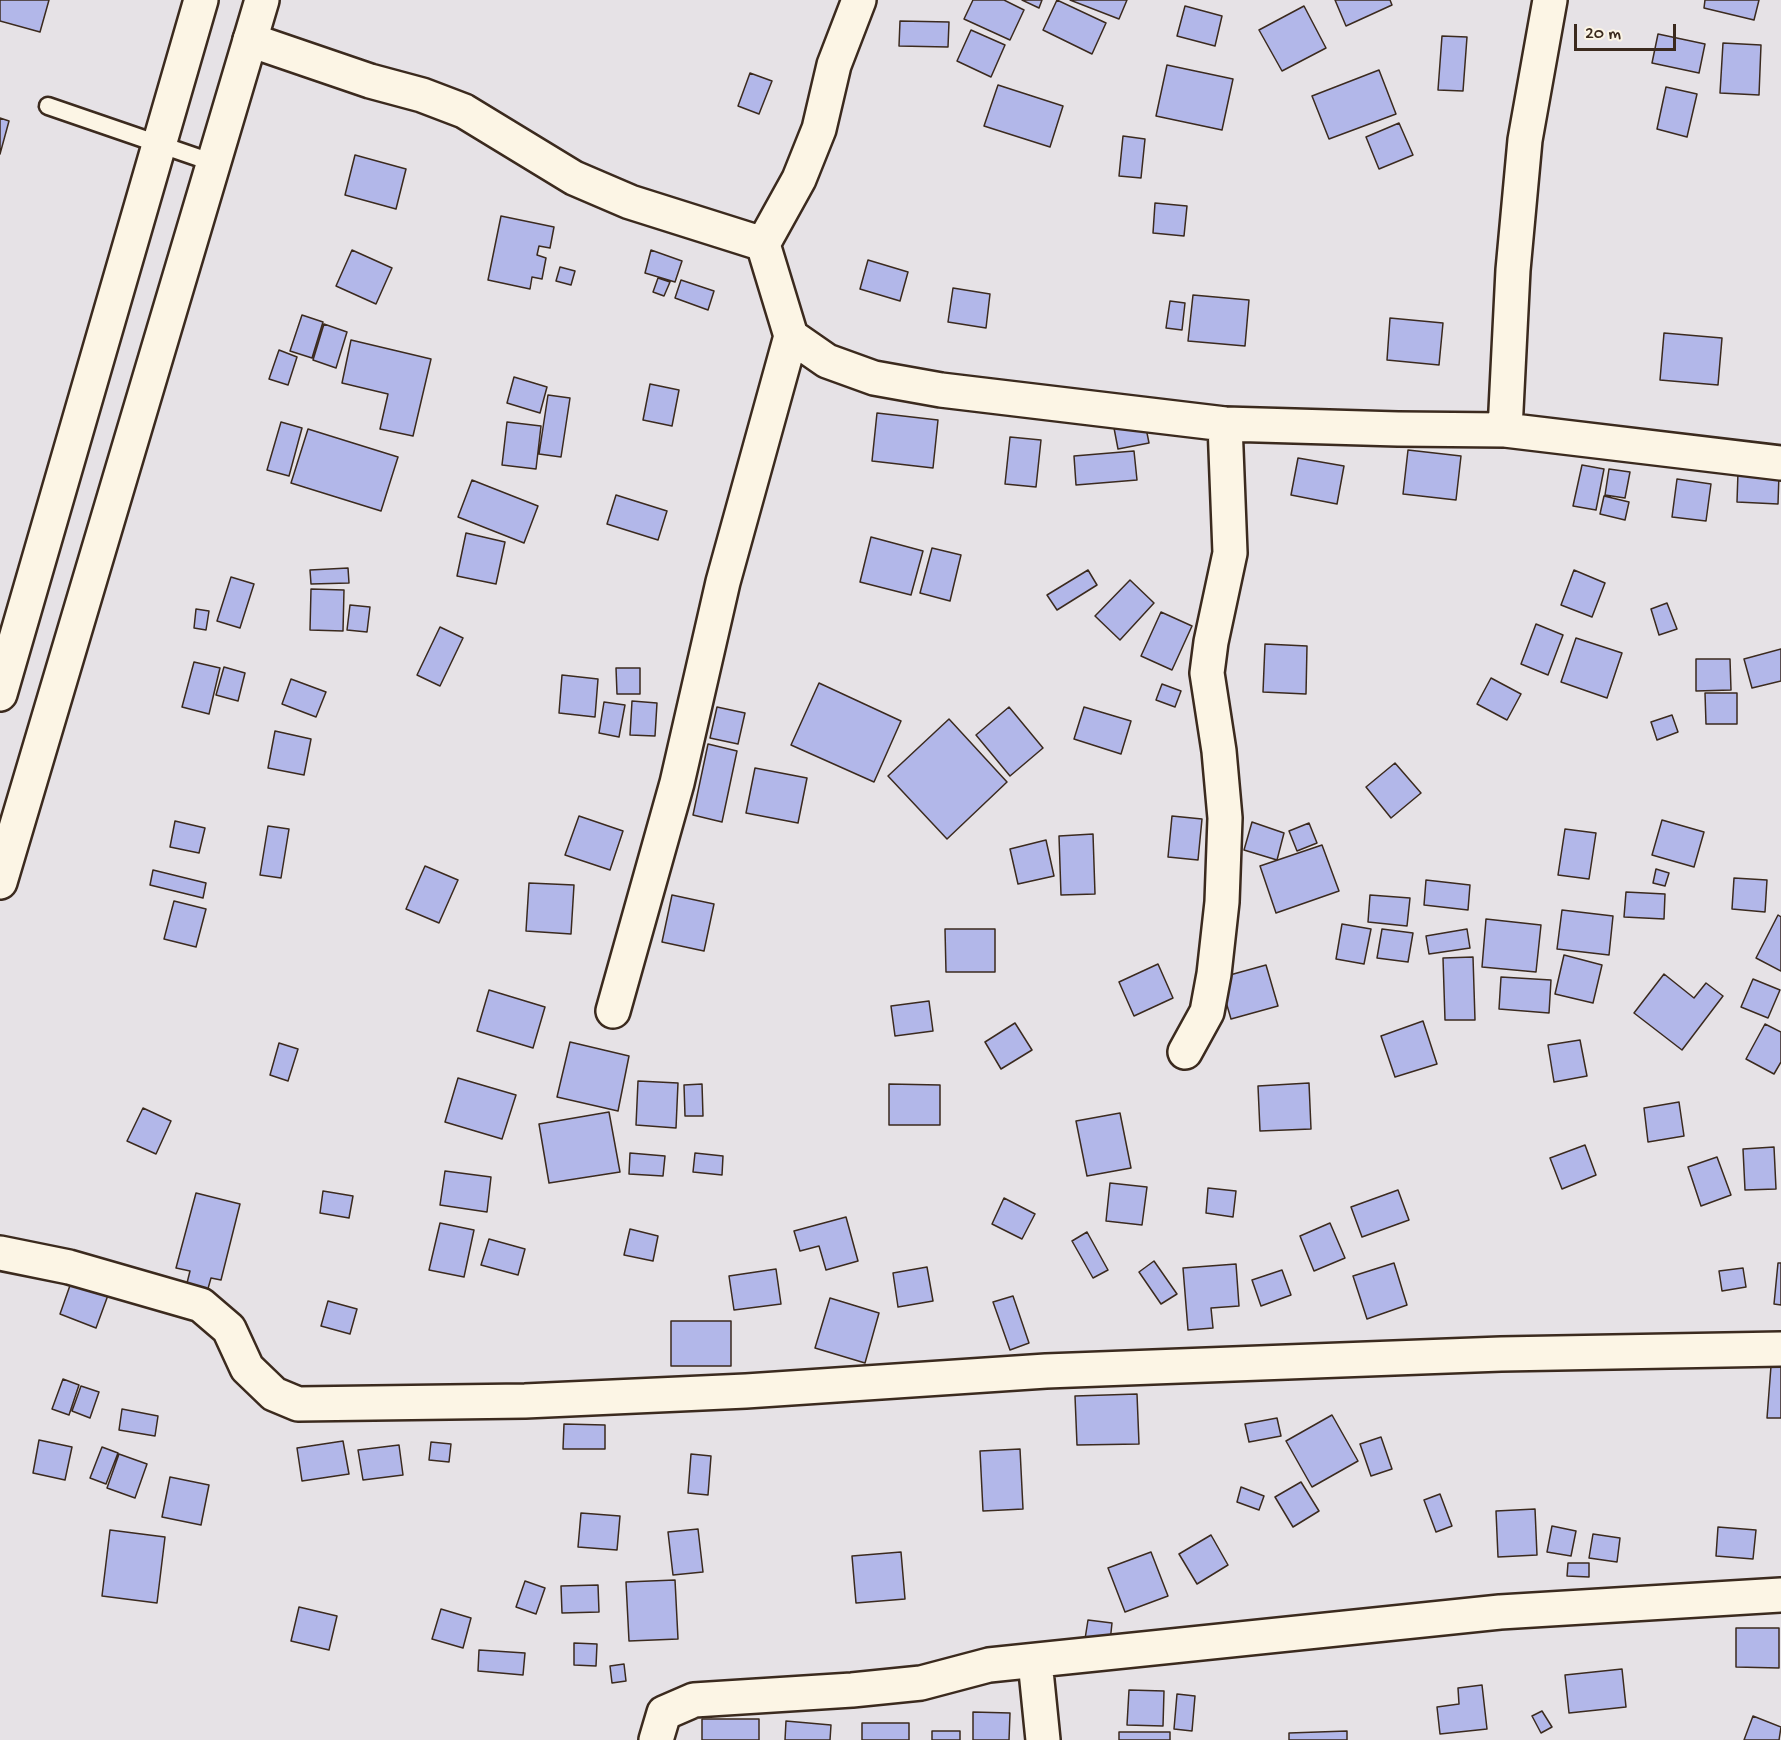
<!DOCTYPE html>
<html>
<head>
<meta charset="utf-8">
<style>
	body { margin:0 }
	#map { position:relative; width:1781px; height:1740px; overflow:hidden; background:#e6e2e6; font-family:"Gochi Hand",sans-serif }
	canvas { display:block }
	.scale { position:absolute; left:1574px; top:24px; width:102px; height:27px; box-sizing:border-box; border:3px solid #3b2a1e; border-top:0; padding-left:8px; font-size:18px; line-height:21px; white-space:nowrap; color:#3b2a1e; -webkit-text-stroke:4px #fcf5e5; paint-order:stroke }
</style>
</head>
<body>
<div id="map">
<canvas width="1781" height="1740"></canvas>
<div class="scale">20 m</div>
</div>
<script>
const ctx = document.querySelector('canvas').getContext('2d');
ctx.lineJoin = 'round';
function paint(path, color) { ctx.fillStyle = color; ctx.fill(path, 'evenodd'); }
function strokePath(path, color, width, dash) { ctx.strokeStyle = color; ctx.lineWidth = width; ctx.lineCap = dash ? 'butt' : 'round'; ctx.setLineDash(dash || []); ctx.stroke(path); }
const building = new Path2D(`
	M0 0H49L40 32 0 21Z
	M973 0H1004L1024 10 1010 40 964 19Z
	M1022 0H1042L1039 8Z
	M1057 0 1106 23 1092 54 1043 30Z
	M1070 0H1127L1119 19Z
	M1335 0H1390L1392 5 1346 26Z
	M1705 0H1759L1754 20 1704 8Z
	M1185 6 1222 16 1215 46 1177 36Z
	M1304 6 1326 48 1282 71 1259 30Z
	M900 21 949 22 948 47 899 46Z
	M971 30 1005 45 991 77 957 61Z
	M1658 34 1705 44 1699 73 1652 63Z
	M1442 36 1467 37 1463 91 1438 90Z
	M1723 43 1761 45 1759 95 1720 93Z
	M1167 65 1233 79 1222 130 1156 116Z
	M1379 70 1396 114 1329 139 1312 96Z
	M750 73 772 81 759 114 738 106Z
	M998 85 1063 106 1050 147 984 126Z
	M1666 87 1697 94 1687 137 1657 129Z
	M0 118 9 121 0 154Z
	M1399 123 1413 155 1379 169 1366 137Z
	M1123 136 1145 139 1141 178 1119 176Z
	M355 155 406 169 396 209 345 195Z
	M1155 203 1187 206 1184 236 1153 233Z
	M501 216 554 227 550 248 539 246 537 255 546 258 542 279 532 277 530 289 488 280Z
	M352 250 392 268 376 304 336 286Z
	M651 250 682 261 675 282 645 273Z
	M868 260 908 272 900 301 860 289Z
	M560 267 575 271 571 285 556 281Z
	M658 278 670 282 664 296 653 292Z
	M681 280 714 291 708 310 675 298Z
	M953 288 990 294 986 328 948 322Z
	M1193 295 1249 300 1245 346 1188 341Z
	M1170 301 1185 303 1182 330 1166 328Z
	M302 315 323 322 312 358 290 351Z
	M1390 318 1443 323 1439 365 1387 360Z
	M324 324 347 332 336 368 313 360Z
	M1664 333 1722 338 1718 385 1660 380Z
	M351 340 431 359 413 436 380 429 388 394 342 383Z
	M279 350 297 357 288 385 269 379Z
	M514 377 547 387 540 413 507 403Z
	M650 384 679 390 672 426 643 420Z
	M548 395 570 398 561 457 539 454Z
	M877 413 938 420 933 468 872 461Z
	M281 422 302 428 289 476 267 470Z
	M507 422 541 426 536 469 502 465Z
	M1145 423 1149 443 1118 449 1114 428Z
	M308 429 398 457 381 511 291 483Z
	M1010 437 1041 440 1036 487 1005 484Z
	M1408 450 1461 456 1456 500 1403 494Z
	M1134 451 1137 480 1076 485 1074 456Z
	M1298 458 1344 466 1337 504 1291 495Z
	M1582 465 1604 469 1596 510 1573 506Z
	M1609 469 1630 472 1625 498 1605 495Z
	M1738 472 1779 474 1778 504 1737 502Z
	M1677 479 1711 484 1706 521 1672 517Z
	M472 480 538 506 524 543 458 517Z
	M616 495 667 511 658 540 607 524Z
	M1604 496 1629 502 1625 520 1600 514Z
	M466 533 505 542 496 584 457 576Z
	M871 537 923 551 911 595 860 582Z
	M932 548 961 555 950 601 920 593Z
	M348 568 349 583 311 584 310 570Z
	M1088 570 1097 585 1057 610 1047 595Z
	M1574 570 1605 583 1592 617 1561 605Z
	M231 577 254 584 240 628 217 621Z
	M1130 580 1154 603 1120 640 1095 616Z
	M311 589 344 590 343 631 310 630Z
	M1667 603 1677 629 1659 635 1651 609Z
	M350 605 370 607 367 632 347 630Z
	M196 609 209 611 206 630 194 628Z
	M1161 612 1192 626 1172 670 1141 656Z
	M1536 624 1563 635 1548 675 1521 664Z
	M440 627 463 638 440 686 417 675Z
	M1576 638 1622 653 1607 698 1561 682Z
	M1265 644 1307 646 1306 694 1263 692Z
	M1781 649V681L1752 688 1744 659Z
	M1696 659H1730L1731 690 1696 691Z
	M194 662 220 668 209 714 182 707Z
	M224 667 245 673 238 701 216 695Z
	M616 668H640V694H617Z
	M562 675 598 679 595 717 559 713Z
	M1491 678 1521 694 1507 720 1477 704Z
	M291 679 326 692 316 717 282 704Z
	M819 683 901 721 874 782 791 745Z
	M1162 684 1181 691 1175 707 1156 700Z
	M1705 693H1737V724H1706Z
	M632 701 657 703 655 736 630 735Z
	M604 702 625 705 619 737 599 733Z
	M717 707 745 713 738 744 710 738Z
	M1009 707 1043 748 1010 776 976 735Z
	M1084 707 1131 721 1121 754 1074 739Z
	M1672 715 1678 732 1657 740 1651 722Z
	M949 719 1007 782 947 839 888 776Z
	M275 731 311 739 304 775 268 768Z
	M708 744 737 751 722 822 693 815Z
	M1395 763 1421 793 1391 818 1366 787Z
	M755 768 807 778 798 823 746 813Z
	M579 816 623 831 610 870 565 855Z
	M1172 816 1202 819 1198 860 1168 857Z
	M1662 820 1704 832 1694 867 1652 855Z
	M175 821 205 828 199 853 170 847Z
	M1252 822 1284 833 1277 860 1244 850Z
	M1309 823 1317 843 1297 851 1289 831Z
	M268 826 289 829 281 878 260 875Z
	M1565 829 1596 833 1589 879 1558 875Z
	M1093 834 1095 894 1061 895 1059 836Z
	M1046 840 1054 876 1018 884 1010 849Z
	M1322 845 1339 891 1276 913 1260 866Z
	M425 866 458 880 439 923 406 909Z
	M1656 869 1669 873 1665 886 1653 883Z
	M153 870 206 883 203 898 150 885Z
	M1734 878 1767 880 1765 912 1732 909Z
	M1426 880 1470 885 1468 910 1424 905Z
	M529 883 574 885 571 934 526 931Z
	M1626 892 1665 894 1664 919 1624 917Z
	M672 895 714 904 704 951 662 942Z
	M1370 895 1410 898 1407 926 1368 922Z
	M174 901 206 909 196 947 164 939Z
	M1562 910 1613 916 1609 955 1557 949Z
	M1778 915 1781 917V971L1756 958Z
	M1486 919 1541 925 1536 972 1482 967Z
	M1342 924 1371 929 1364 964 1336 959Z
	M945 929H995V972H946Z
	M1382 929 1413 933 1408 962 1377 958Z
	M1467 929 1470 948 1429 954 1426 936Z
	M1564 955 1602 965 1593 1003 1555 994Z
	M1473 957 1475 1020H1445L1443 958Z
	M1158 964 1173 998 1134 1016 1119 982Z
	M1266 965 1278 1006 1231 1019 1219 978Z
	M1664 974 1694 998 1706 983 1723 996 1682 1050 1634 1013Z
	M1501 977 1551 980 1549 1013 1499 1009Z
	M1753 979 1780 990 1768 1018 1741 1007Z
	M489 990 545 1007 533 1048 477 1031Z
	M929 1001 933 1031 895 1036 891 1006Z
	M1423 1021 1437 1064 1395 1077 1381 1036Z
	M1015 1023 1032 1050 1001 1069 985 1042Z
	M1765 1024 1781 1032V1062L1774 1074 1746 1059Z
	M1580 1040 1587 1076 1554 1082 1548 1045Z
	M570 1042 629 1056 618 1111 557 1097Z
	M279 1043 298 1049 288 1081 270 1075Z
	M458 1078 516 1095 502 1139 445 1122Z
	M638 1081 678 1083 676 1128 636 1125Z
	M1309 1083 1311 1129 1260 1131 1258 1086Z
	M702 1084 703 1116H685L684 1085Z
	M889 1084 940 1085V1125H889Z
	M1679 1102 1684 1136 1648 1142 1644 1108Z
	M143 1108 171 1121 156 1154 127 1141Z
	M609 1112 620 1172 549 1183 539 1124Z
	M1120 1113 1131 1168 1087 1176 1076 1121Z
	M1585 1145 1596 1175 1562 1189 1550 1158Z
	M1774 1147 1776 1189 1745 1190 1743 1149Z
	M630 1153 665 1156 663 1176 629 1174Z
	M695 1153 723 1156 722 1175 693 1172Z
	M1717 1157 1731 1195 1701 1206 1688 1167Z
	M445 1171 491 1177 487 1212 440 1205Z
	M1110 1183 1147 1187 1142 1225 1106 1221Z
	M1208 1188 1236 1191 1233 1217 1206 1213Z
	M1398 1190 1409 1220 1362 1237 1351 1207Z
	M323 1191 353 1196 349 1218 320 1213Z
	M196 1193 240 1204 221 1280 211 1278 207 1292 186 1287 190 1271 176 1268Z
	M1004 1198 1035 1214 1022 1239 992 1224Z
	M846 1217 858 1261 826 1270 819 1246 800 1251 794 1231Z
	M440 1223 474 1230 464 1277 429 1270Z
	M1330 1223 1345 1258 1314 1271 1300 1236Z
	M630 1229 658 1236 653 1261 624 1255Z
	M1087 1232 1108 1270 1093 1278 1072 1241Z
	M489 1239 525 1249 518 1275 481 1265Z
	M1154 1261 1177 1294 1161 1304 1139 1272Z
	M1394 1263 1407 1305 1367 1319 1353 1276Z
	M1778 1263H1781V1305L1774 1304Z
	M1236 1264 1239 1306 1211 1308 1213 1328 1188 1330 1183 1268Z
	M927 1267 933 1301 898 1307 893 1273Z
	M1743 1268 1746 1287 1722 1291 1719 1271Z
	M776 1269 781 1304 734 1310 729 1276Z
	M1282 1270 1291 1295 1261 1306 1252 1280Z
	M74 1274 111 1287 96 1328 60 1314Z
	M1013 1296 1029 1343 1010 1350 993 1302Z
	M830 1298 879 1313 865 1363 815 1348Z
	M328 1301 357 1309 350 1334 321 1326Z
	M671 1321H731V1366H671Z
	M1771 1366 1781 1367V1418H1767Z
	M63 1379 79 1385 69 1415 52 1409Z
	M81 1386 99 1392 90 1418 72 1411Z
	M1137 1394 1139 1444 1077 1445 1075 1396Z
	M122 1409 158 1416 155 1436 119 1430Z
	M1332 1415 1358 1461 1312 1487 1286 1441Z
	M1277 1418 1281 1436 1249 1442 1245 1424Z
	M564 1424 605 1425V1449H563Z
	M1381 1437 1392 1469 1371 1476 1360 1444Z
	M39 1440 72 1447 65 1480 33 1473Z
	M343 1441 349 1474 302 1481 297 1448Z
	M431 1442 451 1444 449 1462 429 1460Z
	M399 1445 403 1475 363 1480 358 1450Z
	M102 1447 118 1453 106 1484 90 1478Z
	M1020 1449 1023 1509 983 1511 980 1451Z
	M119 1454 147 1464 135 1498 107 1488Z
	M691 1454 711 1456 708 1495 688 1493Z
	M170 1477 209 1485 201 1525 162 1517Z
	M1301 1482 1319 1511 1293 1527 1275 1497Z
	M1241 1487 1264 1496 1259 1510 1237 1502Z
	M1440 1494 1452 1526 1436 1532 1424 1500Z
	M1535 1509 1537 1555 1498 1557 1496 1511Z
	M581 1513 620 1516 617 1550 578 1547Z
	M1552 1526 1576 1531 1571 1556 1547 1552Z
	M1718 1527 1756 1530 1753 1559 1716 1556Z
	M698 1529 703 1572 673 1575 668 1532Z
	M110 1530 165 1537 157 1603 102 1596Z
	M1593 1534 1620 1538 1617 1562 1589 1558Z
	M1211 1535 1228 1565 1197 1584 1179 1554Z
	M901 1552 905 1599 856 1603 852 1556Z
	M1151 1552 1168 1596 1125 1612 1108 1568Z
	M1568 1563H1589V1577L1567 1576Z
	M675 1580 678 1639 629 1641 626 1582Z
	M525 1581 545 1588 536 1614 516 1607Z
	M598 1585 599 1612 562 1613 561 1586Z
	M299 1607 337 1616 329 1650 291 1641Z
	M441 1609 471 1618 463 1648 432 1639Z
	M1088 1620 1112 1623 1110 1642 1085 1639Z
	M1736 1628H1779V1668L1736 1667Z
	M574 1643 597 1644 596 1666 574 1665Z
	M479 1650 525 1653 523 1675 478 1671Z
	M624 1664 626 1681 612 1683 610 1666Z
	M1622 1669 1626 1707 1569 1713 1565 1675Z
	M1482 1685 1487 1729 1440 1734 1437 1707 1459 1704 1458 1688Z
	M1129 1690 1164 1691 1163 1726 1127 1725Z
	M1177 1694 1195 1696 1192 1731 1174 1729Z
	M1542 1711 1552 1727 1541 1733 1532 1716Z
	M973 1712 1010 1713 1009 1740H973Z
	M1753 1716 1781 1727 1779 1740H1744Z
	M702 1719H759V1740H702Z
	M786 1721 831 1725 830 1740H785Z
	M862 1723H909V1740H862Z
	M932 1731H960V1740H932Z
	M1347 1731V1740H1289V1733Z
	M1119 1732H1170V1740H1119Z`);
paint(building, '#b2b7e9');
strokePath(building, '#3b2a1e', 1.5);
const service = new Path2D(`
	M48 106 214 163`);
const minor = new Path2D(`
	M250 40 370 81 422 95 464 111 574 178 630 202 763 244 791 336 827 361 874 378 941 390 1225 424 1398 429 1505 430 1781 463
	M763 244 799 179 819 129 834 65 859 0
	M1505 430 1513 270 1525 140 1550 0
	M613 1011 677 783 723 582 791 336
	M1185 1052 1207 1012 1214 974 1222 902 1225 818 1219 751 1207 673 1211 642 1230 553 1225 424
	M0 1253 69 1267 201 1305 229 1329 247 1368 274 1394 298 1404 525 1401 746 1391 1046 1371 1501 1354 1781 1349
	M1035 1661 1043 1740
	M656 1740 664 1713 694 1700 852 1690 921 1683 989 1665 1500 1612 1781 1595`);
const trunk = new Path2D(`
	M0 694 201 0
	M0 882 262 0`);
strokePath(service, '#3b2a1e', 21);
strokePath(minor, '#3b2a1e', 38);
strokePath(trunk, '#3b2a1e', 38);
strokePath(service, '#fcf5e5', 16);
strokePath(minor, '#fcf5e5', 33);
strokePath(trunk, '#fcf5e5', 33);
</script>
</body>
</html>
